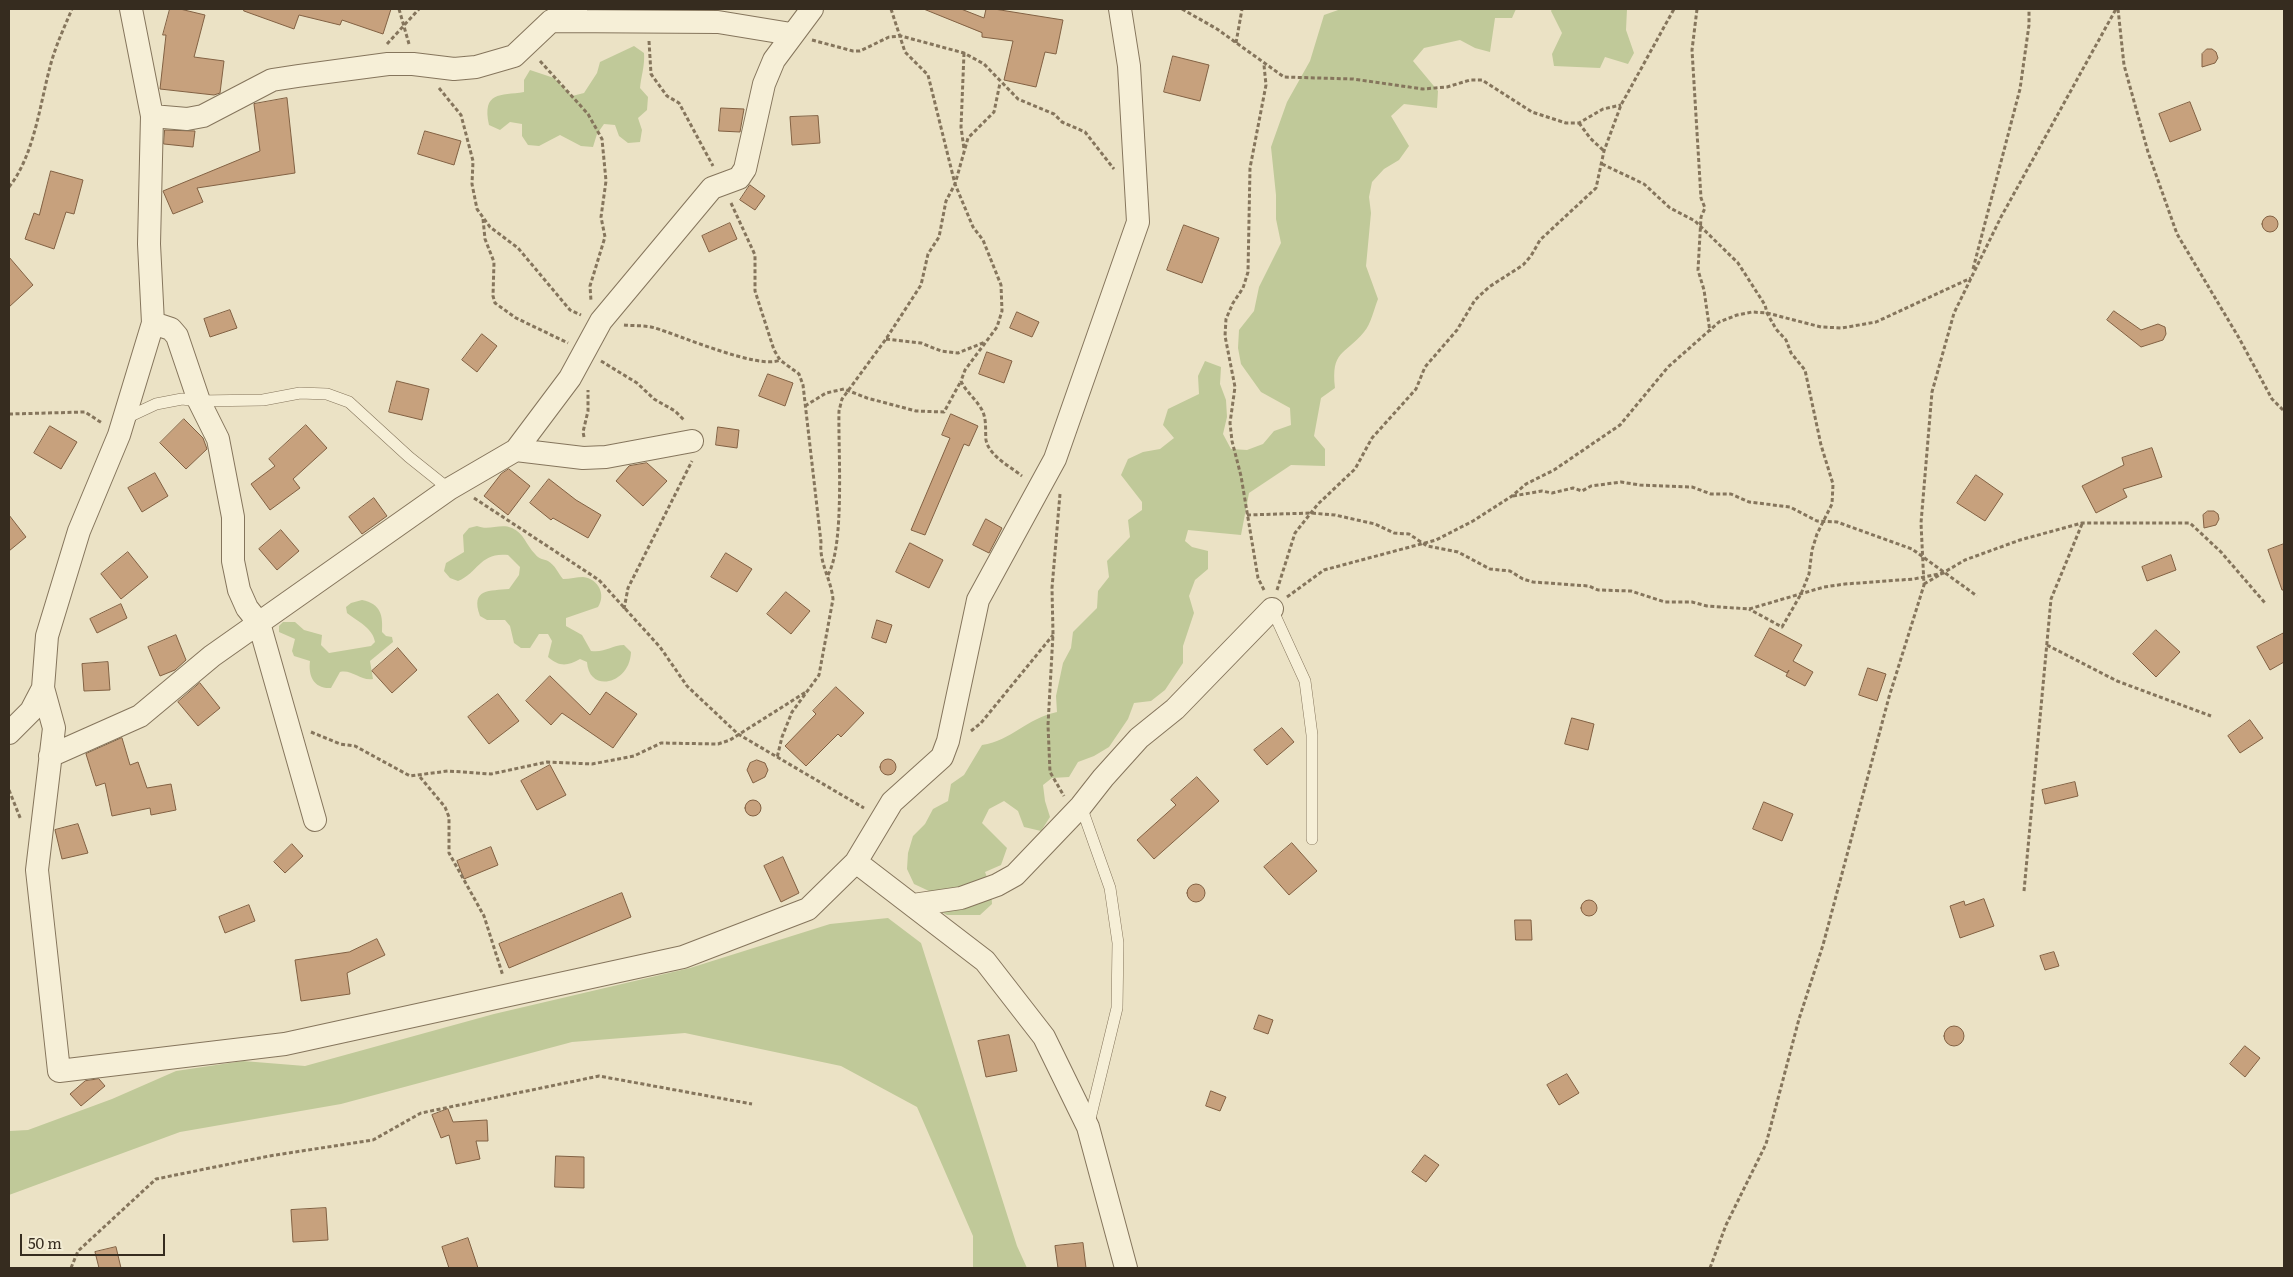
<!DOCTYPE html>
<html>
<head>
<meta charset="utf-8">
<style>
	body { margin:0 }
	#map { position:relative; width:2293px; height:1277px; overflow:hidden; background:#ebe2c5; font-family:Literata,serif }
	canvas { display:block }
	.frame { position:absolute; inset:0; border:10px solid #362c1f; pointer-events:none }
	.scale { position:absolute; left:20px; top:1234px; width:145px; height:22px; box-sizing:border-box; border:2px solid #362c1f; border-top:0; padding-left:6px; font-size:15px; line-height:18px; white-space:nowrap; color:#362c1f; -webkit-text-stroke:4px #f3ecd4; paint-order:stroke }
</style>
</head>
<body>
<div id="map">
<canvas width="2293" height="1277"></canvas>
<div class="frame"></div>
<div class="scale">50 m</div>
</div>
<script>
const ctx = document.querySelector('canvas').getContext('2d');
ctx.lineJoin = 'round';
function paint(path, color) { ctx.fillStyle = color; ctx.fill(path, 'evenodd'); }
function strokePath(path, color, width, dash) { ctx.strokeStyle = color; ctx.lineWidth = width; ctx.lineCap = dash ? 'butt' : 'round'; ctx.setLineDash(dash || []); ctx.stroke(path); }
paint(new Path2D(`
	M1341 9H1516L1512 18H1495L1490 52 1475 48 1460 40 1424 48 1413 61 1438 91 1437 108 1404 104 1391 116 1409 146 1399 160 1384 169 1372 182 1369 197 1371 213 1366 266 1378 299C1374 309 1371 324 1364 332 1344 356 1331 350 1335 388L1321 398 1314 436 1325 449V466L1291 465 1249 493 1241 535 1188 530 1185 541 1192 547 1208 551V569L1195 580 1189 596 1194 613 1183 646V663L1165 690 1151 701 1134 703 1128 719 1109 747 1094 756 1078 762 1069 777 1052 778 1043 785 1045 801 1050 817 1041 831 1024 827 1018 811 1004 801 989 809 982 823 1007 848 1001 865 985 872 991 888 992 904 980 915H947L932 907 929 891 914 884 907 869 908 853 913 836 925 824 933 809 948 801 951 784 964 775 982 745C1013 740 1025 719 1057 712L1056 696 1063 663 1071 648 1073 632 1097 608 1098 591 1109 577 1107 561 1130 537 1128 520 1142 510V502L1121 475 1128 459 1143 452 1160 449 1174 438 1163 425 1168 409 1199 394 1198 376 1205 361 1221 367 1220 384 1226 400 1227 417 1223 434 1231 449 1247 450 1263 444 1274 431 1291 425 1290 408 1261 392 1241 364 1238 348 1239 330 1254 311 1259 287 1281 243 1276 219V195L1271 147 1287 102 1310 61 1324 15Z
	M1552 9H1627L1626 30 1634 53 1628 64 1605 57 1600 68 1554 66 1552 54 1562 33 1551 11Z
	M634 46 644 53C645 66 641 76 640 88L648 97 647 110 638 118 642 130 640 142 628 143 619 136 615 125 604 124 597 134 593 147 581 146 560 135 539 146 528 145 522 136V124L510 122 500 130 489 125C482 91 500 96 524 92V80L530 70 554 78 572 96 584 93 597 73 600 62Z
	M477 526C489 531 500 523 512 528 524 533 526 545 535 554 539 559 543 559 548 561 555 565 558 573 563 579 570 579 577 577 583 577 599 579 606 595 598 607L566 618V626L582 635 591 651C605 653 612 645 624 645L631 652C630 684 589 694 587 662L580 659C568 666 559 667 548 657L552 641 548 634H539L530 648H521L514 643 510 626 505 620H487L480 616C470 588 490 591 509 589L519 575 520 567 508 555C480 552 479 572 458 581L450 578 444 571 446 563 464 552 463 535 469 528Z
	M362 600C381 604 383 615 382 632L386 636 392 637 393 642 370 661 373 679C360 681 352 669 340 672L331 688C314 689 308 676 310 661L294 656 292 651 295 639 279 632V626L283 622H295L304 630 322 635 321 645 329 653 371 646 375 642C373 628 357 621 347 613L346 607 351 603Z
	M888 918 921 943 1017 1246 1027 1268H973V1236L917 1107 841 1066 685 1033 572 1042 341 1104 180 1132 9 1195V1131L28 1130 112 1099 176 1071 243 1061 305 1066 494 1014 690 968 830 924Z`), '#c0c999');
const building = new Path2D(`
	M170 9H180L205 15 194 57 224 61 220 93 214 95 160 89 166 35H163Z
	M244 9H391L383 34 342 20 340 25 299 15 294 29 244 11Z
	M924 9H961L984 18 986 9H994L1063 20 1056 54 1045 52 1036 87 1004 80 1013 41 982 37V33Z
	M2207 49H2212L2216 52 2218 58 2215 63 2202 67V54Z
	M1173 56 1209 65 1200 101 1164 92Z
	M287 98 295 173 197 188 203 202 173 214 163 191 260 151 254 104Z
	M2190 102 2201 130 2170 142 2159 114Z
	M721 108 744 109 740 132 719 131Z
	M818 116 820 143 792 145 790 117Z
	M165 130 195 131 193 147 164 144Z
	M425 131 461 141 454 165 418 154Z
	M51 171 83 180 74 214 66 212 54 249 25 239 34 213 39 215Z
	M750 185 765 196 755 210 740 200Z
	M2262 224a8 8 0 1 1 16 0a8 8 0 1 1-16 0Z
	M730 223 737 239 709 252 702 236Z
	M1184 225 1219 238 1202 283 1167 270Z
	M9 257 33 285 9 307Z
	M230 310 237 328 210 337 204 319Z
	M2114 311 2141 330 2158 324 2165 327 2166 334 2163 340 2141 347 2107 320Z
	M1017 312 1039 322 1032 337 1010 328Z
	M482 334 497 346 477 372 462 360Z
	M987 352 1012 361 1004 383 979 374Z
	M768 374 793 383 785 406 759 396Z
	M397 381 429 389 422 420 389 412Z
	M951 414 978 426 969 446 964 444 925 535 911 530 950 438 942 435Z
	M184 419 203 438 207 449 186 469 160 443Z
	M306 425 327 448 293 479 300 488 270 510 251 484 275 466 269 459Z
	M50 426 77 442 61 469 34 453Z
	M718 427 739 430 737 448 716 445Z
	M2152 448 2162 477 2123 489 2127 497 2096 513 2082 486 2124 465 2122 458Z
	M647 463 667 481 643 506 616 481 629 466Z
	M509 469 530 486 508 515 484 496 501 474Z
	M155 473 168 496 142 512 128 488Z
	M1976 475 2003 494 1985 521 1957 503Z
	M549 479 576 500 601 515 588 538 553 518 551 520 530 503Z
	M374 498 387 516 362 534 349 517Z
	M2208 511H2214L2218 514 2219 519 2216 525 2204 528 2203 515Z
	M9 515 26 537 9 551Z
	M986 519 1002 528 989 553 973 545Z
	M281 530 299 551 277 570 259 549Z
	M910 543 943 560 929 588 896 572Z
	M2284 544V590H2282L2268 550Z
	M128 552 148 577 121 599 101 574Z
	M726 553 752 569 737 592 711 577Z
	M2171 555 2176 570 2147 581 2142 567Z
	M786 592 810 611 791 634 767 614Z
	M121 604 127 618 97 633 90 619Z
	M877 620 892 625 886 643 872 638Z
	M1770 628 1802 645 1793 661 1813 672 1805 686 1786 676 1789 670 1787 673 1755 656Z
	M2156 630 2180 652 2156 677 2133 654Z
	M2284 633V662L2270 670 2257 647Z
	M176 635 186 660 175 670 160 676 148 647Z
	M398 648 417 670 392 693 372 671Z
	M108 662 110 690 84 691 82 664Z
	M1868 668 1886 674 1877 701 1859 695Z
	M550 676 590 715 606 692 637 714 613 748 562 713 551 725 526 701Z
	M200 683 220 708 198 726 178 702Z
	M836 687 864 713 841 737 838 734 806 766 785 746 816 714 813 711Z
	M498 694 519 721 489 744 468 717Z
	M1572 718 1594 724 1588 750 1565 744Z
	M2250 720 2263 738 2240 753 2228 736Z
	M1282 728 1294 742 1267 765 1254 750Z
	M122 738 130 765 138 762 147 788 171 784 176 810 151 815 150 808 112 816 105 783 96 786 86 754Z
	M880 767a8 8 0 1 1 16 0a8 8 0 1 1-16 0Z
	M757 760 765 763 768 770 765 777 753 783 747 770 750 763Z
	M550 765 566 795 537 810 521 781Z
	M1197 777 1219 801 1154 859 1137 840 1176 805 1171 800Z
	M2075 782 2078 796 2045 804 2042 790Z
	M745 808a8 8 0 1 1 16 0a8 8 0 1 1-16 0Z
	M1764 802 1793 814 1782 841 1753 829Z
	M78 824 88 853 62 859 55 830Z
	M1292 843 1317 871 1289 895 1264 867Z
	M292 844 303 856 285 873 274 862Z
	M491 847 498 865 464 879 457 861Z
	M783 857 799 893 781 902 764 866Z
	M1187 893a9 9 0 1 1 18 0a9 9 0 1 1-18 0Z
	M622 893 631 917 509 968 499 944Z
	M1984 899 1994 926 1960 938 1950 906 1964 901 1965 905Z
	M1581 908a8 8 0 1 1 16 0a8 8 0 1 1-16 0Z
	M249 905 255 921 225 933 219 917Z
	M1515 920H1531L1532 940H1516Z
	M377 939 385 955 347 973 350 994 301 1001 295 960 349 952Z
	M2054 952 2059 966 2045 970 2040 956Z
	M1259 1015 1273 1020 1268 1034 1254 1029Z
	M1944 1036a10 10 0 1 1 20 0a10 10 0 1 1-20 0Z
	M1009 1035 1017 1071 986 1077 978 1041Z
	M2245 1046 2260 1058 2245 1077 2230 1064Z
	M1567 1074 1579 1093 1559 1105 1547 1085Z
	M99 1079 105 1086 81 1106 70 1094 85 1081Z
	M1211 1091 1226 1097 1220 1111 1206 1106Z
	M448 1109 453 1122 487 1120 488 1141H476L480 1159 456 1164 449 1135 441 1138 432 1115Z
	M1425 1155 1439 1165 1426 1182 1412 1172Z
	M556 1156 584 1157V1188L555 1187Z
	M326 1208 328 1240 293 1242 291 1210Z
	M468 1238 478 1268H449L442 1247Z
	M1083 1243 1086 1268H1058L1055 1246Z
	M116 1247 121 1268H99L95 1252Z`);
paint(building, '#c7a17d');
strokePath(building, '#826143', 1);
const lane = new Path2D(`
	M124 419 156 404 182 399 199 401 263 400 300 393 327 394 349 402 409 457 449 489
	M1272 609 1305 681 1312 735V839
	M1081 806 1110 888 1118 943 1117 1008 1089 1123`);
const street = new Path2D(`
	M555 21 718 22 791 34
	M152 116 187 119 203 116 272 80 298 76 388 64H413L454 69 476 67 514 56 551 21 576 9
	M153 323 171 329 177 336 199 401 218 439 233 517V561L239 590 247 608 259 623 315 820
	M516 450 570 378 601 321 712 188 739 178 745 169 764 84 774 60 812 9
	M43 688 54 728 37 870 59 1071 285 1044 683 957 808 909 856 862 892 802 942 757 948 741 978 600 1055 459 1138 222 1129 66 1120 9
	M9 733 31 711 43 688 47 636 79 531 119 435 153 323 149 244 152 116 131 9
	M50 756 140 716 212 656 449 489 516 450 583 458 606 457 692 441
	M856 862 985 961 1044 1037 1088 1127 1126 1268
	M913 905 961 898 997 885 1015 875 1081 806 1103 778 1139 738 1175 709 1272 609`);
strokePath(lane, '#85755c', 12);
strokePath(street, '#85755c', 24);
strokePath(new Path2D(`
	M399 9 409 44
	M891 9 905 52 928 75 955 184 973 227 983 240 1001 285 1002 311 997 327 965 370 961 381C966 392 976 399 982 410 987 420 985 430 986 440 989 456 1011 467 1022 476
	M1182 9 1217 29 1284 77 1353 79 1423 89 1447 87 1470 80H1482L1532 112 1566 123H1579L1603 109 1621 105
	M1697 9 1692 50 1701 198 1705 208 1701 217 1698 270 1704 290 1710 332
	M2118 9 2124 65 2148 152 2177 234 2239 338 2272 399 2284 411
	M812 40 853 51H860L889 37 901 36 964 53 984 64 1018 99 1054 114 1062 122 1085 132 1114 169
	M649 41 651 74 667 96 679 103 713 166
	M1236 43 1242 9
	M387 44 419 9
	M964 53 961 127 964 149
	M540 61 588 114 602 139 606 181 601 217 605 237 590 286 591 301
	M439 88 461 115 473 161 472 184 477 209 490 227 518 248 570 310 581 315
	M1579 123 1590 138 1604 151
	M1602 164 1644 184 1670 208 1695 221 1738 263 1765 305 1767 313 1776 329 1786 340 1791 353 1805 370 1821 445 1833 484 1832 504 1817 534 1812 550 1809 574 1801 594 1782 627 1749 609
	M9 187C34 156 40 104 50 67 55 47 64 28 72 9
	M731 203 755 255V291L774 350 780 360 799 374 803 385 821 542C819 563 831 579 833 599L819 675 792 712 782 737 777 758
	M483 219 485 239 494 262 493 296 495 303 516 318 568 343
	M1973 269 2020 89 2029 25V9
	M624 325C634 326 645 325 655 328 679 335 759 370 780 360
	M886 339 921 343 941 351 958 353 985 342
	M601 361 637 383 654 399 675 411 685 421
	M805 406 826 393 844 389 867 398 916 411 944 412 961 381
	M9 414 85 412 102 423
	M584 437 583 432 588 411V390
	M1060 494 1052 588 1053 634 1048 725 1050 772 1064 796
	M1513 496 1542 491 1552 493 1573 488 1582 491 1591 486 1621 482 1640 485 1692 487 1711 494H1731L1749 502 1790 507 1817 521 1837 522 1912 549 1977 596
	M474 498 599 580 660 647 687 686 738 734 864 808
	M1247 515 1311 513 1335 515 1375 524 1394 533 1409 534 1427 546 1458 552 1490 569 1510 571 1523 579 1533 582 1589 586 1598 590 1631 591 1665 602H1692L1707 606 1749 609 1824 587 1845 584 1914 579 1944 573
	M828 575C845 544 838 450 839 411L842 399 886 339 921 285 928 254 939 237 946 201 955 184 968 138 994 112 1000 83
	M1924 584 1965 560 2020 540 2082 523H2190L2221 552 2265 603
	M1264 590 1258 578 1241 476 1232 441 1230 423 1235 387 1225 336 1226 319 1233 303 1243 288 1248 272 1250 168 1266 85 1264 65
	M1277 590 1295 533 1318 504 1355 469 1372 438 1416 389 1425 367 1457 330 1475 300 1489 287 1523 265 1531 256 1540 240 1596 188 1604 151 1621 105 1674 9
	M1287 597 1324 570 1436 540 1473 521 1512 496 1526 484 1554 470 1620 425 1668 367 1719 322 1737 315 1752 312 1767 313 1821 327 1842 328 1876 322 1971 278
	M624 609 628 588 692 461
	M2047 645 2117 681 2211 716
	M971 731 981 723 1053 635
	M311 732 340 744 355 746 410 776 448 771 491 774 547 762 592 764 634 756 661 743 718 744 730 740 806 692
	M420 777 445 807 449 817V853L484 916 503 976
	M9 790 21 820
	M2024 891 2051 599 2082 524
	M71 1268 78 1251 156 1179 269 1156 373 1140 421 1113 599 1076 752 1104
	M1710 1268 1726 1225 1766 1144 1799 1019 1823 945 1889 697 1924 585 1921 523 1932 392 1954 313 2001 217 2116 9`), '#85755c', 3, [4, 2.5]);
strokePath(lane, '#f6efd7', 11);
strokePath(street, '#f6efd7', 22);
</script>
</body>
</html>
